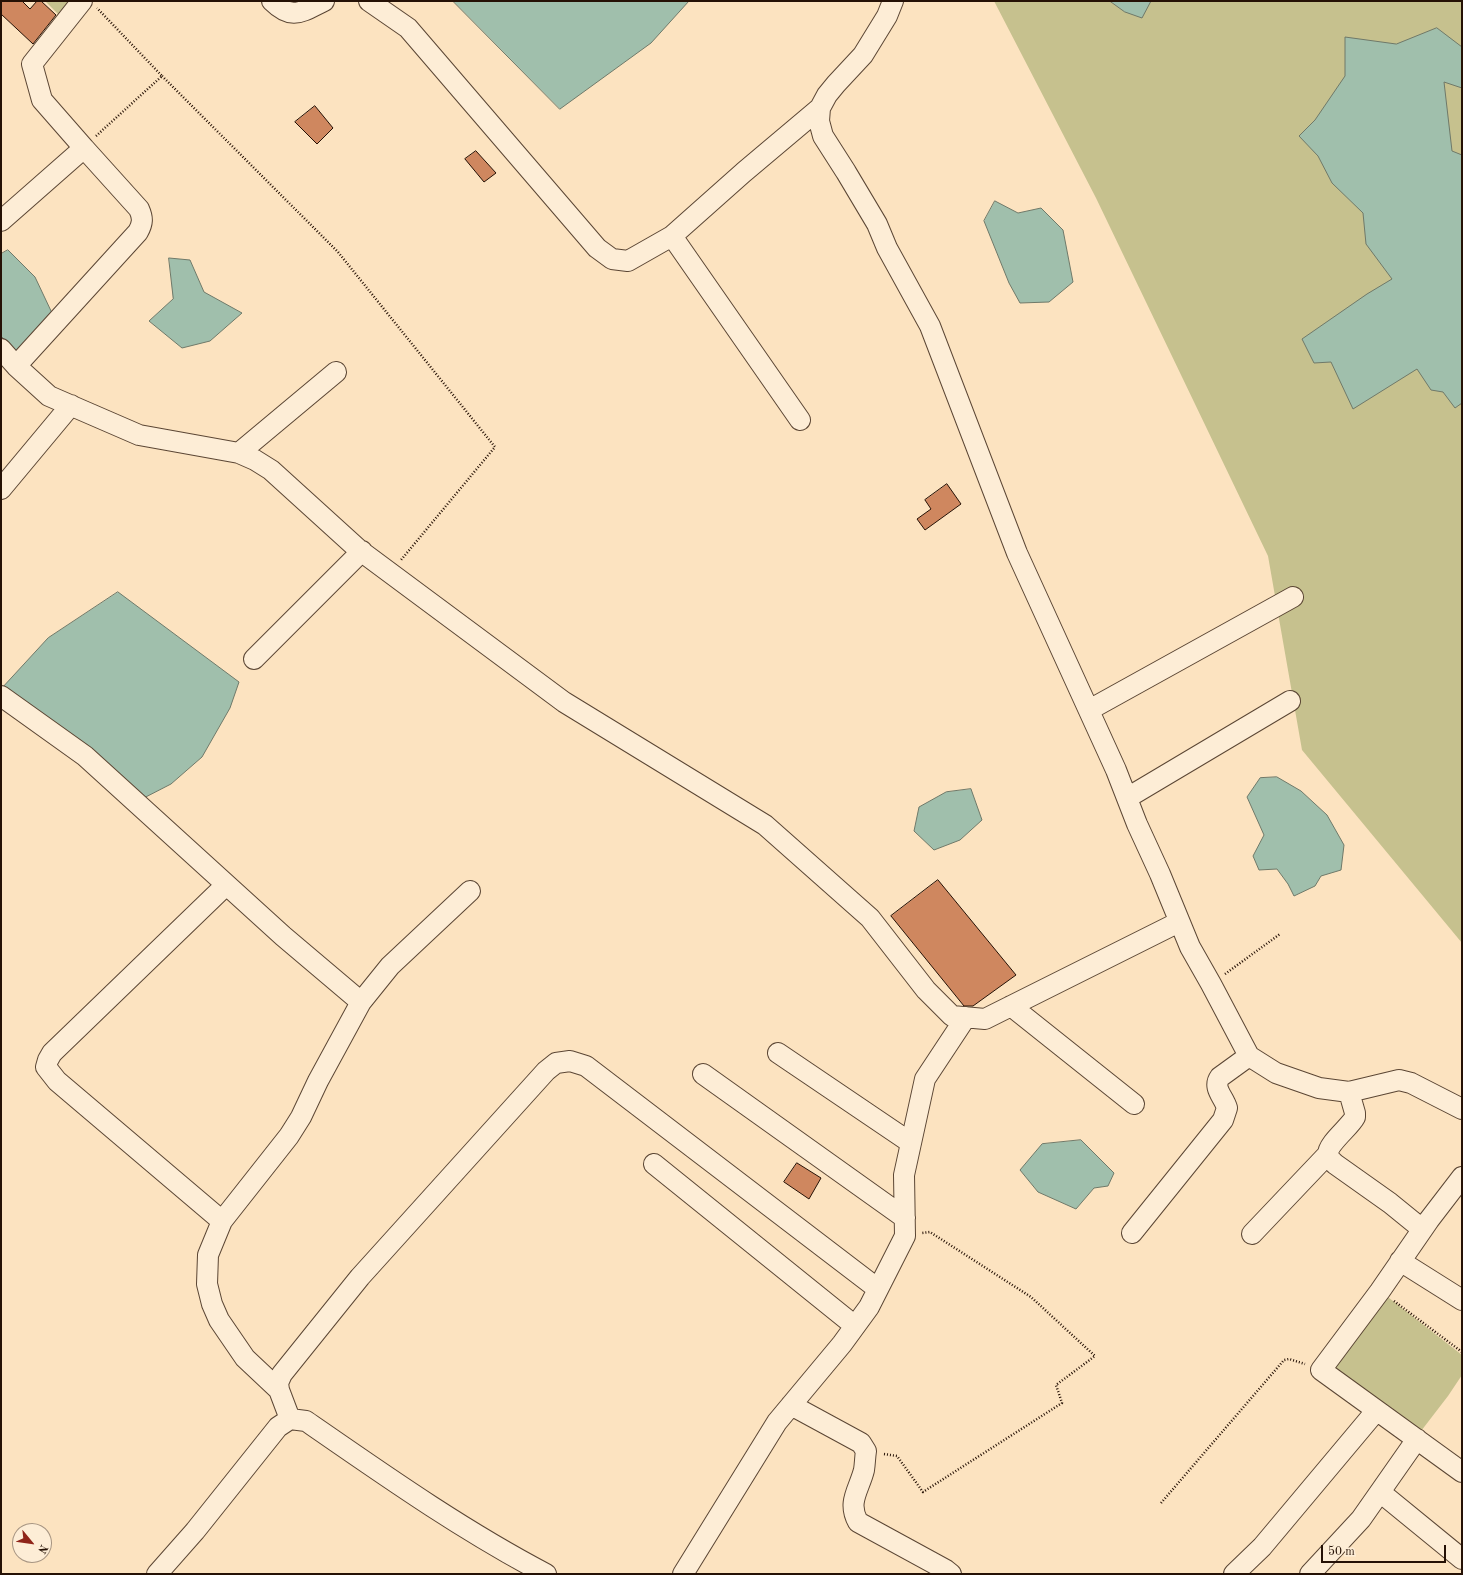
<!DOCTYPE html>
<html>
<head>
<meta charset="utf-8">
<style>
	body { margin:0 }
	#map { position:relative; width:1463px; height:1575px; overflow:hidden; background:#fce3c0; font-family:"Old Standard TT",serif }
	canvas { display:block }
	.frame { position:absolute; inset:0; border:2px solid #251105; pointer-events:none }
	.north { position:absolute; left:12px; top:1523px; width:40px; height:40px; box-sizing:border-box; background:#fdedd6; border:1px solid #a79582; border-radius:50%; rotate:119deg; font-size:11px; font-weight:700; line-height:16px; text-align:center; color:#251105 }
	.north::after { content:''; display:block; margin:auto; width:14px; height:18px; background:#8f2418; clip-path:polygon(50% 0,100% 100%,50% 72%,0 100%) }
	.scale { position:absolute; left:1321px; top:1545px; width:125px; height:18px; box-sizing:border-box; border:2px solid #251105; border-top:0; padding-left:5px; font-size:12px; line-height:14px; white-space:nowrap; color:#251105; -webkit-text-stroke:3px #fdedd6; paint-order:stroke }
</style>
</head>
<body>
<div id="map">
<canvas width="1463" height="1575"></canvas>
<div class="frame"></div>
<div class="north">N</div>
<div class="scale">50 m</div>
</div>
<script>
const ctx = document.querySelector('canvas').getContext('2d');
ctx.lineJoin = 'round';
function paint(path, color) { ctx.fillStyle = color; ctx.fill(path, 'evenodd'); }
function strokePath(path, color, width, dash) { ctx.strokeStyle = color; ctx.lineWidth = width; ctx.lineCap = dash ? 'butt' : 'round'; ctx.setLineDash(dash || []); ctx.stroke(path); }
paint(new Path2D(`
	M45 1H77L63 19Z
	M994 1H1462V943L1302 750 1268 556 1096 198Z
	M1384 1294 1462 1355V1375L1448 1396 1418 1435 1319 1367Z`), '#c6c18e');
const water = new Path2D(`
	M453 1H689L651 43 560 109Z
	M1110 1H1151L1142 18 1125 12Z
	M1437 28 1462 47V88L1444 82 1452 151 1462 155V403L1455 408 1443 392 1431 390 1417 369 1353 409 1331 362 1314 363 1302 339 1367 294 1392 279 1366 244 1363 213 1332 183 1318 156 1299 136 1315 120 1345 76V37L1396 44Z
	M995 201 1018 213 1041 208 1063 230 1073 282 1049 302 1020 303 1009 283 984 221Z
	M8 250 35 277 52 313 17 353 1 336V254Z
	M169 258 190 260 204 292 242 313 210 341 182 348 149 321 173 299Z
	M118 592 239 682 230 708 202 757 171 784 136 802 1 689 48 638Z
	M1277 777 1301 791 1327 815 1344 845 1341 870 1321 876 1315 886 1294 896 1288 884 1277 869 1259 870 1253 856 1264 835 1247 797 1260 778Z
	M971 789 982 820 960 840 934 850 914 831 919 807 946 792Z
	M1081 1140 1114 1173 1108 1186 1094 1188 1076 1209 1038 1192 1020 1170 1042 1144Z`);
paint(water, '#a0bfac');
strokePath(water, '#6f7969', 1);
const building = new Path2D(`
	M1 1H22L30 9 37 1H41L56 15 33 44 1 14Z
	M315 106 333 128 317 144 295 122Z
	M476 151 496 173 484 182 465 159Z
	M947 484 961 504 925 530 917 519 931 509 925 500Z
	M938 880 1016 975 973 1006H964L891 916Z
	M797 1163 821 1178 809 1199 784 1182Z`);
paint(building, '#cf875f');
strokePath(building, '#251105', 1);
const street = new Path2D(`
	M272 1C292 21 301 12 324 1
	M369 1 408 28 597 248 612 259 628 261 672 236 744 172 820 108
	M893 1 887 16 863 55 836 84 827 95 820 108 819 121 823 136 846 172 877 224 887 248 930 326 1017 553 1116 770 1137 824 1160 874 1190 947 1211 984 1249 1056 1276 1073 1319 1088 1349 1092 1399 1080 1411 1083 1462 1109
	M1 221 84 148 42 100 32 64 82 1
	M672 236 800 420
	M1 349 16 366 49 396 139 435 239 453 255 460 271 470 358 549 564 702 765 825 870 918 926 990 952 1016 985 1019 1179 922
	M16 366 138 232C143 223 143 218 139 209L84 148
	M239 453 336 372
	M1 489 71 405
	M254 659 362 551
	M1 696 85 756 283 936 361 1002
	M1089 710 1293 597
	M1127 798 1290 701
	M1011 1006 1134 1104
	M778 1053 911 1143
	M703 1074 905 1218
	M1349 1092 1355 1113V1117C1350 1127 1328 1143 1328 1154 1328 1158 1332 1161 1335 1164L1390 1203 1422 1229
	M654 1164 855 1326
	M1462 1177 1429 1220 1380 1291 1321 1370 1462 1472
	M222 1221 57 1081 46 1067 48 1060 52 1053 226 885
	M1132 1233 1223 1120 1227 1108C1224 1097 1212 1088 1220 1077L1249 1056
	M1252 1234 1328 1154
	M1400 1261 1462 1300
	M279 1390 245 1358 219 1320 212 1304 207 1284 208 1255 222 1221 289 1136 301 1117 318 1081 361 1002 390 966 470 891
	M791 1405 861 1443 866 1451C865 1457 865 1464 864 1470 859 1490 847 1502 858 1522L946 1570 951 1574
	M290 1419 279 1390 278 1383 282 1374 360 1277 546 1071 556 1063 570 1061 586 1066 878 1289
	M1380 1492 1462 1559
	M157 1574 195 1531 278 1427 290 1419 306 1421C384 1475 462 1530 546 1574
	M683 1574 777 1422 842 1344 869 1307 905 1236 904 1175 925 1079 966 1017
	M1234 1574 1262 1547 1376 1411
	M1310 1574 1361 1519 1417 1439`);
strokePath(street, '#5b4634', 22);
strokePath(new Path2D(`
	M162 76 338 252 495 447 401 560
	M96 136 162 76 97 8
	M1225 974 1280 934
	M1394 1301 1462 1352
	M884 1454 897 1456 923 1492 1062 1403 1056 1385 1095 1356 1031 1297 930 1232 922 1233
	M1161 1503 1284 1360 1289 1359 1305 1364`), '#251105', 2.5, [1, 2]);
strokePath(street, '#fdedd6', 20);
</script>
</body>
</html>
